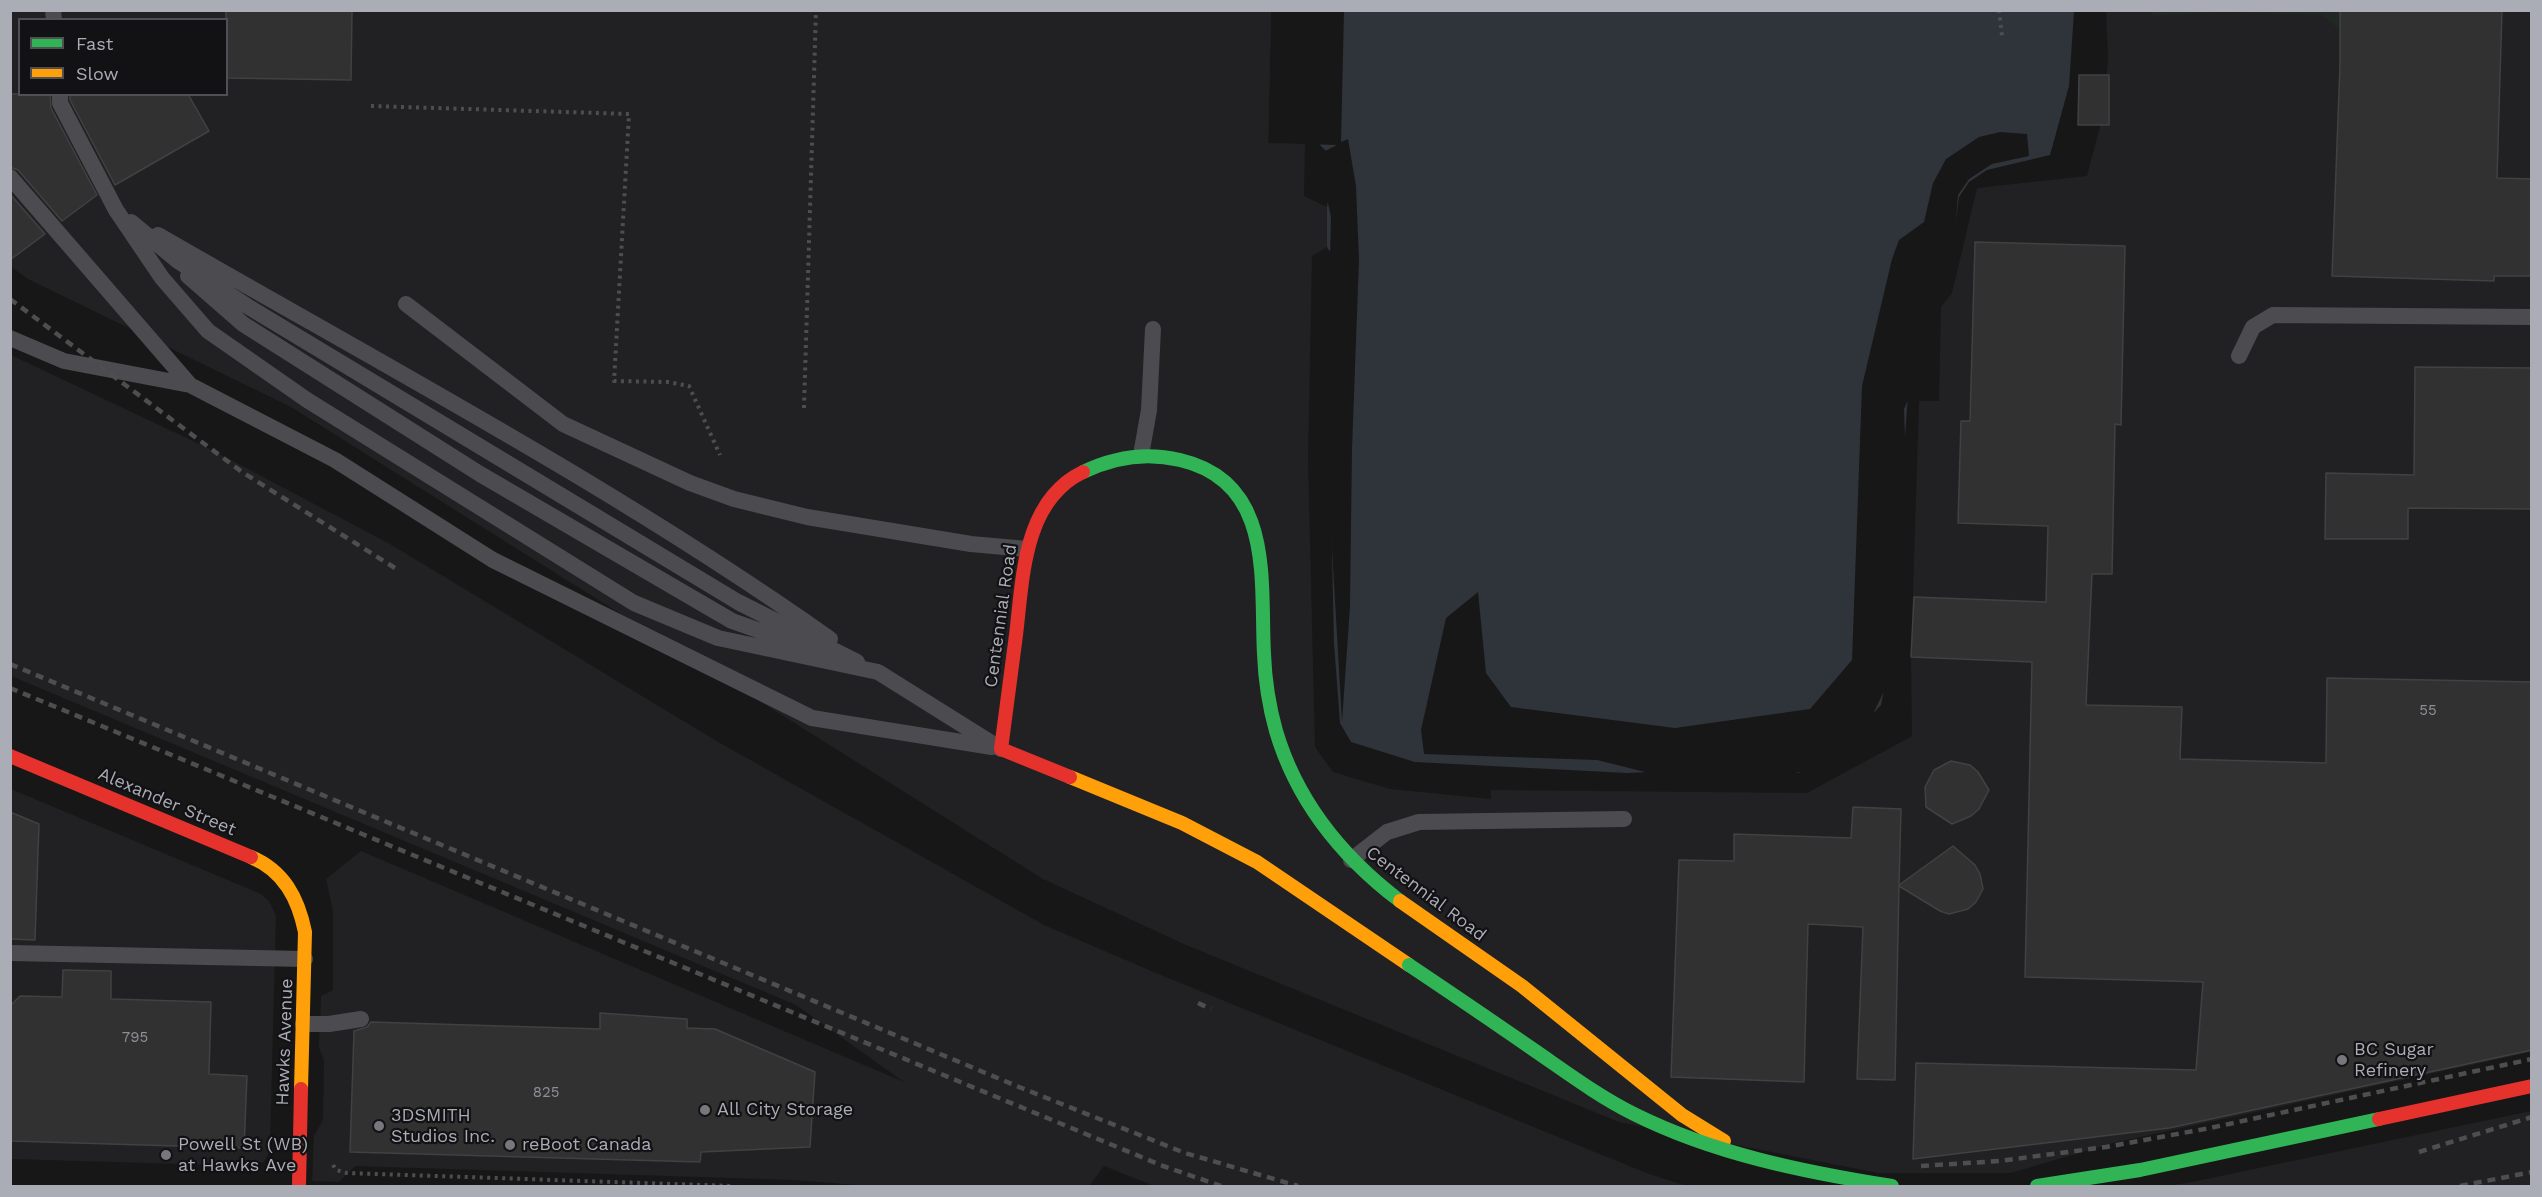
<!DOCTYPE html>
<html>
<head>
<meta charset="utf-8">
<style>
	body { margin:0 }
	#map { position:relative; width:2542px; height:1197px; overflow:hidden; background:#171717; font-family:"Work Sans",sans-serif }
	canvas { display:block }
	.frame { position:absolute; inset:0; border:12px solid #aaacb6; pointer-events:none }
	.legend { position:absolute; left:18px; top:18px; width:210px; height:78px; box-sizing:border-box; background:#121113; border:2px solid #4f4f54; margin:0; padding:8px 10px; list-style:none; font-size:18px; color:#aaacb6 }
	.legend li { display:flex; align-items:center; gap:12px; height:30px }
	.legend b { width:30px; border:2px solid #4f4f54 }
</style>
</head>
<body>
<div id="map">
<canvas width="2542" height="1197"></canvas>
<div class="frame"></div>
<ul class="legend">
<li><b style="height:8px;background:#30b455"></b>Fast</li>
<li><b style="height:8px;background:#ff9f0a"></b>Slow</li>
</ul>
</div>
<script>
const ctx = document.querySelector('canvas').getContext('2d');
ctx.lineJoin = 'round';
function paint(path, color) { ctx.fillStyle = color; ctx.fill(path, 'evenodd'); }
function strokePath(path, color, width, dash) { ctx.strokeStyle = color; ctx.lineWidth = width; ctx.lineCap = dash ? 'butt' : 'round'; ctx.setLineDash(dash || []); ctx.stroke(path); }
function label(font, color, halo, rows, align = 'center') {
  ctx.font = font + ' "Work Sans",sans-serif'; ctx.lineWidth = 4.5; ctx.setLineDash([]); ctx.textBaseline = 'middle'; ctx.strokeStyle = halo; ctx.fillStyle = color; for (const [text, x, y, turn = 0] of rows) {
    ctx.save(); ctx.translate(x, y); ctx.rotate((+turn || 0) * Math.PI / 180); ctx.textAlign = isNaN(turn) ? turn : align; if (halo) ctx.strokeText(text, 0, 0); ctx.fillText(text, 0, 0); ctx.restore();
  }
}
paint(new Path2D(`
	M10 11H1344L1320 144H1305L1304 196 1327 207V247L1312 256 1308 459 1315 747 1333 772 1390 789 1491 799V790L1807 793 1912 736 1911 657 1919 401H1939L1941 307 1952 293 1977 188 2087 176 2103 115 2108 58 2106 11H2531V1052L2113 1143 2011 1173H1878L1619 1122 1186 945 1043 879 291 407 28 279 11 267ZM20 20H226V94H20Z
	M11 355 214 451 390 544 720 743 1044 925 1156 973 1649 1174 1687 1186H1154L1104 1166 1089 1186H870L794 1180 355 1166 339 1182 312 1181 314 1136 323 1120 324 1061 319 1047 321 996 333 990V911L326 879 361 851 904 1082 796 1005 11 676Z
	M11 789 261 894 269 901 276 916 270 1143 269 1153 264 1162 251 1166 11 1159Z
	M2531 1111V1186H2167L2192 1182Z`), '#212123');
paint(new Path2D(`
	M2152 11H2340L2339 29 2322 15 2222 12 2152 16Z`), '#212722');
paint(new Path2D(`
	M1271 11H2074L2069 86 2050 155 1987 170 1969 182 1959 197 1952 249 1909 381 1888 670 1881 705 1837 752 1799 773 1719 769 1627 773 1415 762 1351 742 1340 723 1334 643 1330 462 1336 261 1327 247V207L1335 160 1319 144 1268 143Z`), '#2f343b');
paint(new Path2D(`
	M1271 11H1344L1341 142 1348 139 1356 186 1359 260 1352 449 1350 606 1342 722 1327 462 1333 261 1330 257 1331 217 1326 194 1331 161 1323 152 1337 145 1268 143Z
	M2000 132 2027 134 2029 156 1992 164 1969 179 1958 195 1953 257 1940 306 1912 382 1911 394 1904 409 1906 470 1891 670 1889 681 1870 720 1840 753 1809 771 1780 775 1719 772 1657 775 1597 760 1424 754 1421 730 1446 618 1478 592 1486 673 1511 707 1675 728 1810 709 1852 660 1862 386 1892 259 1899 240 1924 222 1933 183 1946 159 1979 137Z`), '#171717');
const building = new Path2D(`
	M226 10H352L351 80 226 78Z
	M2340 10H2502L2497 178 2532 179V276H2494V281L2332 276 2340 65Z
	M2079 75H2109V125H2078Z
	M10 94H50L51 108 97 195 62 221 18 170 10 167Z
	M70 94H188L209 131 115 185 70 100Z
	M10 194 45 234 10 260Z
	M1975 242 2125 246 2121 425 2115 424 2112 574H2092L2086 705 2182 707 2180 759 2326 763 2327 678 2532 682V1050L2169 1128 1913 1159 1916 1063 2196 1070 2203 982 2025 977 2032 662 1911 657 1914 597 2046 602 2048 526 1958 523 1961 421H1970Z
	M2415 367 2532 368V509L2408 508V539H2325L2326 473 2414 475Z
	M1951 761 1970 765 1978 772 1989 790 1979 809 1971 816 1952 824 1926 807 1925 787 1934 770Z
	M1853 807 1901 809 1899 885 1953 846 1975 865 1980 874 1983 889 1976 902 1968 909 1949 914 1940 911 1899 886 1895 1080 1857 1079 1863 927 1808 924 1804 1082 1671 1077 1679 860 1734 861V834L1851 838Z
	M10 812 39 824 35 940 10 939Z
	M63 970 111 971V999L211 1002 209 1074 247 1076 244 1148 10 1141V1006L20 996 62 997Z
	M600 1013 687 1019V1028L715 1029 815 1072 810 1147 701 1152 700 1162 350 1152 354 1031 367 1027 371 1022 600 1029Z`);
paint(building, '#313132');
strokePath(building, '#404143', 1.5);
strokePath(new Path2D(`
	M1999 10 2002 36
	M371 106 629 114 614 381 668 382 689 386 720 455
	M804 408 816 10
	M333 1165 336 1170 347 1173 731 1186`), '#4d4e50', 4, [3, 4.5]);
strokePath(new Path2D(`
	M53 10 54 20
	M60 94V103L116 210 162 278 208 331 307 400 634 603 718 638 878 672 1001 749
	M10 177 190 385
	M131 222 178 261 247 306 738 602 857 662
	M158 235C385 366 616 488 830 639
	M188 276 243 324 480 474 732 621 809 648
	M406 304 563 424 690 483 734 499 807 517 971 544 1027 549
	M10 338 64 361 190 385 335 460 493 560 812 718 992 747
	M2239 356 2253 327 2273 315 2532 317
	M1141 455 1149 410 1153 329
	M1351 860 1387 832 1419 822 1624 819
	M10 953 305 959
	M303 1024H329L361 1019`), '#4c4c50', 16);
strokePath(new Path2D(`
	M1083 472C1114 457 1147 452 1180 460 1275 482 1260 581 1264 654 1265 680 1269 706 1276 731 1297 802 1342 857 1400 901
	M2037 1186 2140 1170 2379 1119`), '#30b455', 14);
strokePath(new Path2D(`
	M1070 777 1182 823 1257 862 1409 965
	M251 857C284 871 298 898 305 932L301 1089
	M1400 901 1522 986 1682 1115 1724 1141`), '#ff9f0a', 14);
strokePath(new Path2D(`
	M10 756 251 857
	M1070 777 1001 749C1006 711 1011 673 1016 635 1023 578 1023 501 1083 472
	M2379 1119 2532 1086
	M299 1186 301 1089`), '#e5322d', 14);
strokePath(new Path2D(`
	M10 299 242 472 395 568
	M10 664 1019 1087 1185 1153 1298 1186
	M10 688 1163 1166 1221 1186
	M1198 1003 1211 1009
	M2419 1152 2532 1117
	M1921 1166 1999 1161 2106 1147 2210 1128 2532 1059
	M2460 1186 2532 1172`), '#4d4e50', 4.5, [8, 6]);
strokePath(new Path2D(`
	M1409 965C1451 993 1492 1021 1534 1050 1566 1072 1598 1096 1634 1114 1714 1154 1804 1172 1892 1186`), '#30b455', 14);
for (const [x, y, r, color] of [
	[2342,1060,6,"#77787e"],
	[705,1110,6,"#77787e"],
	[379,1126,6,"#77787e"],
	[510,1145,6,"#77787e"],
	[166,1155,6,"#77787e"]
]) { const dot = new Path2D(); dot.arc(x, y, r, 0, 2 * Math.PI); ctx.fillStyle = color; ctx.fill(dot); strokePath(dot, '#121113', 2); }
label('15px', '#8c8d95', null, [
	["55",2428,711],
	["795",135,1038],
	["825",546,1093]
]);
label('18px', '#aaacb6', '#121113', [
	["Centennial Road",1001,616,-82],
	["Alexander Street",167,802,23],
	["Centennial Road",1426,894,37],
	["Hawks Avenue",285,1042,-88]
]);
label('18px', '#aaacb6', '#121113', [
	["BC Sugar",2354,1050],
	["Refinery",2354,1071],
	["All City Storage",717,1110],
	["3DSMITH",391,1116],
	["Studios Inc.",391,1137],
	["Powell St (WB)",178,1145],
	["at Hawks Ave",178,1166],
	["reBoot Canada",522,1145]
], 'left');
</script>
</body>
</html>
